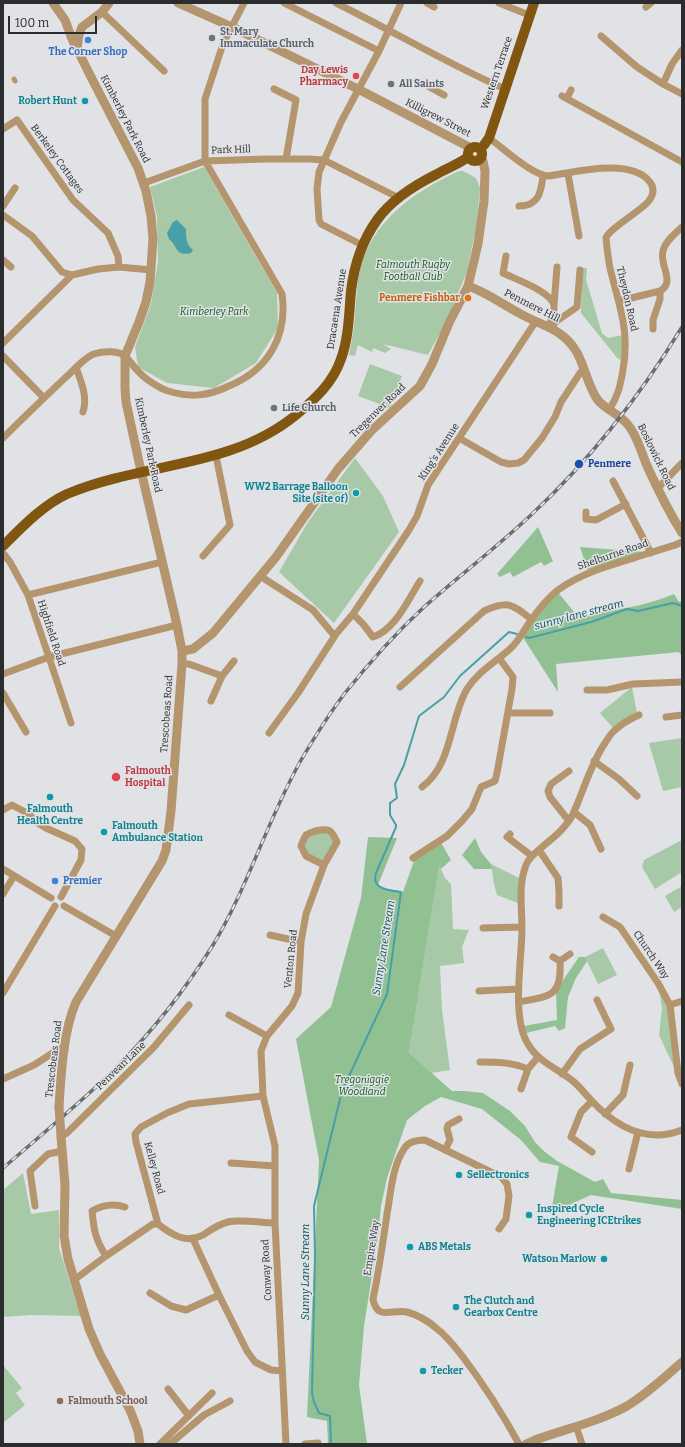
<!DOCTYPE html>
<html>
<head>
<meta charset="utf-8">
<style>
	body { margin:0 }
	#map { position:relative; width:685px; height:1447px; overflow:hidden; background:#e0e2e6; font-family:Bitter,serif }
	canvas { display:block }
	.frame { position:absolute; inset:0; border:4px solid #2b2c2d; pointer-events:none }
	.scale { position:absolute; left:8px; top:16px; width:89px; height:18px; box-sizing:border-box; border:2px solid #2b2c2d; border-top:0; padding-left:5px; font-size:12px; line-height:14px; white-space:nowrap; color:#2b2c2d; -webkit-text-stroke:3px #e0e2e6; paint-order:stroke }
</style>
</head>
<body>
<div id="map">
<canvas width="685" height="1447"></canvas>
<div class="frame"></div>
<div class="scale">100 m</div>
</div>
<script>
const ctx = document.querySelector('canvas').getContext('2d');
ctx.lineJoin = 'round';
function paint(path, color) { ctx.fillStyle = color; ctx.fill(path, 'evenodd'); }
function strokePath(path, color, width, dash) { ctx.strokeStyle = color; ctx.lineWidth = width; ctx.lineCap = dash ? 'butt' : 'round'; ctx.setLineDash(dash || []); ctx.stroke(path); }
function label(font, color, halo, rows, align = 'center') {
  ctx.font = font + ' Bitter,serif'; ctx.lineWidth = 3; ctx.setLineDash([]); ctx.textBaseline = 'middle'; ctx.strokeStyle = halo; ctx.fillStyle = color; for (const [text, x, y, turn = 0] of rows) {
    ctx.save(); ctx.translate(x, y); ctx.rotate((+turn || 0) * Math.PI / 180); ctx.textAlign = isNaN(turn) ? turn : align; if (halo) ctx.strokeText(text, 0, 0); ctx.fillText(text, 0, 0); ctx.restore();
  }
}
paint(new Path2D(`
	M204 167 277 293 278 328 256 363 214 388 167 383 138 367 135 347 151 304 158 261 157 217 150 187Z
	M459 171H463L476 178 480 188 476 229 466 274 446 322 428 355 383 344 391 349 385 353 373 348 372 352 358 345 355 356 349 355C353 337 355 319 356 301 357 292 357 283 359 274 370 221 414 192 459 171Z
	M582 268H587L586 280 602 333 608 338 623 335 622 360 618 359 581 313Z
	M370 364 402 376 390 408 358 396Z
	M355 458 383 496 399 532 334 623 279 572 308 522Z
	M632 687 637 713 613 728 600 713Z
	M682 738V787L663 791 649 743Z
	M328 832 335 841 323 861 307 854 303 846C310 832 314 834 328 832Z
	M682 840V872L655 889 642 867 644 860Z
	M491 864 521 879 518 903 497 895 494 884Z
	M439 865 445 878 451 884 453 929 469 930 462 947 464 963 440 966 442 1010 450 1070 431 1073 409 1053Z
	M682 886V907L674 912 665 896Z
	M603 948 617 975 598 984 585 957Z
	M659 991 668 1008 674 1067 659 1035 662 1008Z
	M23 1173 31 1214 59 1210V1248L77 1305 85 1316 32 1315 3 1317V1190Z
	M3 1365 22 1388 16 1393 25 1405 3 1423Z`), '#a7c9a8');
paint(new Path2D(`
	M538 527 553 561 544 566 541 562 513 577 510 572 500 577 497 574Z
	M580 547 645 552 588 571Z
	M557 591 578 617C611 610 644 607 674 594L679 602 682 601V657L679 652 556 664 558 692 522 636Z
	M368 837 397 838 378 885 388 889 403 892 415 858 440 841 451 860 441 869 439 866 409 1053 452 1091H465L483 1093 510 1111 525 1126 535 1142 545 1152 557 1161 595 1182 603 1179 611 1193 682 1200V1209L591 1195 551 1213 559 1166 540 1162 521 1140 482 1109 441 1097 425 1106 407 1120 387 1178 381 1206 378 1237 364 1326 359 1385 367 1444H328L327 1421 307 1417 319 1160 296 1039 331 1007 361 898Z
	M475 838 481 852 491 864 492 869H474L462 855Z
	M579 957H585L587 961 576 978 568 997 565 1028 559 1031 555 1026 526 1033 524 1026 557 1020 556 993 563 980Z`), '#91c193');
paint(new Path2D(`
	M177 220 186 229C186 238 186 244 193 250L191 253C175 257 178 246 169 239L167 233 173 222Z`), '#499fa7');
strokePath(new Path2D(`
	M526 637 529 638 591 622 627 609 638 611 673 603 682 606
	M331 1444 330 1416 319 1413 314 1402 312 1393 315 1256 314 1206 342 1091 387 994 401 892C389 890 371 890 376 873L396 827V825L390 815V803L397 798 395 784 404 765 419 716 444 697 460 676 509 632 517 634`), '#499fa7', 2);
strokePath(new Path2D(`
	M14 79 15 81`), '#b4956e', 5);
strokePath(new Path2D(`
	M284 3 379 51
	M336 3C393 31 448 64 505 89
	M427 3 434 7
	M499 3 529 15
	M646 7 651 3
	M102 12 164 71
	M601 36 637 67 663 84 682 94
	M424 84 444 95
	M663 84 672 64 682 50
	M274 89 296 100 286 159
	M562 96 682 162
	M567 98 571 90
	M3 129 17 120 73 200 108 233 118 256 119 267
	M489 138C503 148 533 176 549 176 575 172 631 157 650 182 655 189 653 196 648 202 639 212 609 229 606 238 607 248 608 258 610 268 619 306 630 330 623 370 620 387 618 396 609 410
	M568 174 579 236
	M144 183 205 161 266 159H309L324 160 399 198
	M3 206 15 188
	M519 206C539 206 541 192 543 176
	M3 215 32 236 62 272 72 275
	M362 245 321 224 319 220 317 189 319 172 341 122 379 51 401 3
	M506 256 503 273C515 279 550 291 554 305 555 311 551 320 549 326
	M3 260 11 267
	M619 301 660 291
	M554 305 557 267
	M553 329 554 323 577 307 580 270
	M653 329V320L660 299V291C676 282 659 265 663 251 665 241 675 234 682 227
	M3 343 72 275 98 269 119 267 151 270
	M3 356 44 398
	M76 367C81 382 88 397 83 412
	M3 438C24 417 45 397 66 377 73 371 86 356 94 354 103 351 119 350 126 357 131 362 135 369 140 373 145 379 161 389 168 391 191 398 208 396 229 386 268 370 288 336 282 294L205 161V99L223 44 244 3
	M459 438 501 462 509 464 518 463 524 460 542 438 555 417 561 402 580 373 584 369
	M613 481 651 553
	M658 488 682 463
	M586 512V519L596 520 626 504
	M3 553 10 562 28 595 71 723
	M203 556 230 525 216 456
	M260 576 313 610 332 633 336 634
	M28 595 162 562
	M353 614 363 624 373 637C395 630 408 600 420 581
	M182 664H189L222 676 234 661
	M3 674 49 657 177 625
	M400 687 484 611C508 600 512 604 531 619
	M587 690H607L633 684 682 682
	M3 693 26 732
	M211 701 222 676
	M508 713H550
	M639 715C630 719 621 724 614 731 610 734 608 739 605 743 590 765 584 790 573 814 566 828 554 837 542 847 536 853 529 857 526 865 518 886 522 907 522 928 522 960 511 1017 528 1044 538 1062 559 1069 574 1082 580 1087 585 1094 591 1100 615 1126 646 1144 682 1130
	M666 717 682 715
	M269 733 298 693 336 634 353 614 409 530 417 516 428 485 536 321
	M594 761 619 779 637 796
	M569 771 551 784 548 791 550 797 569 821
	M422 787C453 764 449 720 467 689 478 671 498 661 513 646 521 637 525 628 532 619 538 610 550 596 558 590 587 569 623 562 656 551 665 548 674 546 682 542
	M3 810 12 805 29 814 36 822 46 828 75 841 82 849 81 860 61 897
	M574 812 590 825 601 849
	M510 834 507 837 532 856
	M539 850 558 878 559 892V906
	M413 858 447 836 462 821 472 809 481 787 495 781 497 773 512 689 513 677 499 658
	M3 869 51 898
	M3 894 14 876
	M64 906 116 936
	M603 917 620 927 658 983 670 1005 678 1073 682 1084
	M483 928 522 927
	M270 935 301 942
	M560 961 570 954
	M479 991 518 989
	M3 993 55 906
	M519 1002C550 996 562 997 560 961L553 957
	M670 1005 682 1001
	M229 1015 267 1036
	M480 1062C497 1062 512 1062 528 1069
	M562 1074 580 1049 611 1029 597 1000
	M3 1079 34 1065 59 1049 65 1050
	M521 1089 528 1069 538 1057
	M605 1114 623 1095 630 1065
	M61 1136 67 1133 154 1047 189 1005
	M445 1150 450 1140 447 1129 448 1125 459 1119
	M592 1152 571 1137 581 1112 592 1101
	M231 1163 275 1166
	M629 1169 638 1132
	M35 1206 30 1171 48 1154 62 1151
	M158 1224 136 1142 135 1134 141 1127 167 1113 189 1104 263 1096
	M158 1224C172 1235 186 1244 203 1235 212 1229 217 1225 228 1222 240 1219 262 1223 275 1223
	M499 1229 506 1219 509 1196 507 1184 501 1177 425 1140C417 1140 408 1141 404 1149 392 1167 391 1193 387 1214 383 1242 379 1271 373 1299 377 1321 392 1309 407 1312 418 1315 428 1321 436 1328 447 1336 455 1347 463 1357 484 1385 502 1413 519 1444
	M193 1239 219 1295 247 1351 255 1362 271 1370 282 1371
	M106 1256C95 1239 94 1230 92 1211 103 1205 113 1203 125 1207
	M74 1280 106 1256 153 1224H158
	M150 1293 171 1306 186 1310 219 1295
	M168 1389 189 1416
	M576 1426 582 1444
	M160 1444 212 1393
	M170 1444 204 1415 230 1401
	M286 1444 275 1223V1146L263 1096 261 1051 267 1036 292 1006 298 993 301 942 306 914 324 865 306 856 301 846C302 843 304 838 306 835 309 833 312 832 315 831 329 828 331 829 337 842L324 865
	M305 1444 318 1443V1444`), '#b4956e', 7);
strokePath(new Path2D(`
	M53 3 65 20 72 39 91 77 138 168 146 191 151 216 153 239 150 282 146 302 139 322 125 356V388L126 402 139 462 177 625 182 651V664L171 811 166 850 162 861 76 1002C63 1031 61 1076 59 1107
	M178 3 232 27 358 89 471 148
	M77 48 79 35 82 27 102 12 109 3
	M468 286C486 292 502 304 519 313 541 326 562 328 576 351 585 366 587 384 597 399 606 411 623 415 631 429 639 441 642 455 648 468 658 490 669 512 682 533
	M182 651 193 649 213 633 276 557 338 469 371 431 420 386 432 364 449 323 468 286 478 244 484 201 485 171 483 161 480 158
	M61 1136 65 1185 64 1236 68 1259 89 1329 100 1354 130 1410 138 1431 140 1444
	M526 1444 535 1440C565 1429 598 1422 627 1406 647 1394 664 1378 682 1362`), '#b4956e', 9);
strokePath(new Path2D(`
	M468 154a7 7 0 1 1 14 0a7 7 0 1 1-14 0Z
	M480 149 484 145 489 138 534 3
	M3 546C22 527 43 505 67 494 143 462 230 469 296 415 315 399 333 383 341 359 349 337 349 313 351 291 354 266 362 241 377 220 391 200 415 185 437 174 447 168 459 164 468 157`), '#815611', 10);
const rail = new Path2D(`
	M3 1168C40 1136 79 1104 114 1070 152 1032 185 990 213 945 248 887 267 821 300 762 314 738 329 714 345 693 369 663 395 634 423 608 459 576 497 547 531 515 590 460 640 396 682 327`);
strokePath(rail, '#6c6d6f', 3.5);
strokePath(rail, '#e0e2e6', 2, [6]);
strokePath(new Path2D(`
	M59 1107 61 1136`), '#b4956e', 9);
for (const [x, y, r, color] of [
	[212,38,4,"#6b7280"],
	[88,40,4,"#3f7fe0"],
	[356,76,4,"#e0444e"],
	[391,84,4,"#6b7280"],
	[85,101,4,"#0f9aa8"],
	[468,298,4,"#e8710a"],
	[274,408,4,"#6b7280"],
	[579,464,5,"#1a4fb4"],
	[356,493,4,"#0f9aa8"],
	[116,777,5,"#e0444e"],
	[50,797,4,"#0f9aa8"],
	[104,832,4,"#0f9aa8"],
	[55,881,4,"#3f7fe0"],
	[459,1175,4,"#0f9aa8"],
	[529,1215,4,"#0f9aa8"],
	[410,1247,4,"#0f9aa8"],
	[604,1259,4,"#0f9aa8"],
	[456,1307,4,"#0f9aa8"],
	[423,1371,4,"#0f9aa8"],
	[60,1401,4,"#8d6e63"]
]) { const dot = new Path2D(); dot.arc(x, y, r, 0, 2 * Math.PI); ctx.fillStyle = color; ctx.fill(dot); strokePath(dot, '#e0e2e6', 1.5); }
label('bold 10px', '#5b616d', '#e0e2e6', [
	["St. Mary",220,32],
	["Immaculate Church",220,44],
	["All Saints",399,84],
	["Life Church",282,408]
], 'left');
label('bold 10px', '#366cbe', '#e0e2e6', [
	["The Corner Shop",88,52],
	["Premier",63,881,"left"]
]);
label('bold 10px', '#be3a42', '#e0e2e6', [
	["Day Lewis",348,70],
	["Pharmacy",348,82],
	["Falmouth",125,771,"left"],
	["Hospital",125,783,"left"]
], 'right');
label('10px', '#2b2c2d', '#e0e2e6', [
	["Western Terrace",497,73,-71],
	["Killigrew Street",438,118,27],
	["Kimberley Park Road",125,119,63],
	["Park Hill",231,150,-2],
	["Berkeley Cottages",57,159,54],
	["Theydon Road",627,299,77],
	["Penmere Hill",532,306,27],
	["Dracaena Avenue",337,309,-81],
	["Tregenver Road",378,411,-44],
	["Kimberley Park Road",148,445,78],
	["King's Avenue",439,452,-57],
	["Boslowick Road",656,457,64],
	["Shelburne Road",613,555,-19],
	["Highfield Road",51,633,72],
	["Trescobeas Road",167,714,-86],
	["Church Way",651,955,56],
	["Venton Road",291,959,-84],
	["Trescobeas Road",54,1059,-83],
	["Penvean Lane",121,1066,-44],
	["Kelley Road",154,1168,75],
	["Empire Way",372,1248,-81],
	["Conway Road",267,1270,-93]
]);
label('bold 10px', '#0d838f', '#e0e2e6', [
	["Robert Hunt",77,101,"right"],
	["WW2 Barrage Balloon",348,487,"right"],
	["Site (site of)",348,499,"right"],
	["Falmouth",50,809,"center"],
	["Health Centre",50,821,"center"],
	["Falmouth",112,826],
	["Ambulance Station",112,838],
	["Sellectronics",467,1175],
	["Inspired Cycle",537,1209],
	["Engineering ICEtrikes",537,1221],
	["ABS Metals",418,1247],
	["Watson Marlow",596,1259,"right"],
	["The Clutch and",464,1301],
	["Gearbox Centre",464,1313],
	["Tecker",431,1371]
], 'left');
label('italic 10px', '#12581e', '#e0e2e6', [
	["Falmouth Rugby",413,265],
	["Football Club",413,277],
	["Kimberley Park",214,312],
	["Tregoniggie",362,1080],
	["Woodland",362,1092]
]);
label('bold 10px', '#c56008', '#e0e2e6', [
	["Penmere Fishbar",460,298]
], 'right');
label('bold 10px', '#164399', '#e0e2e6', [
	["Penmere",588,464]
], 'left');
label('bold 10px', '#785e54', '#e0e2e6', [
	["Falmouth School",68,1401]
], 'left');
label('italic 11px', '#05545a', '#e0e2e6', [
	["sunny lane stream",579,615,-15],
	["Sunny Lane Stream",384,948,-81],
	["Sunny Lane Stream",306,1272,-90]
]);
</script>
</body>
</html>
